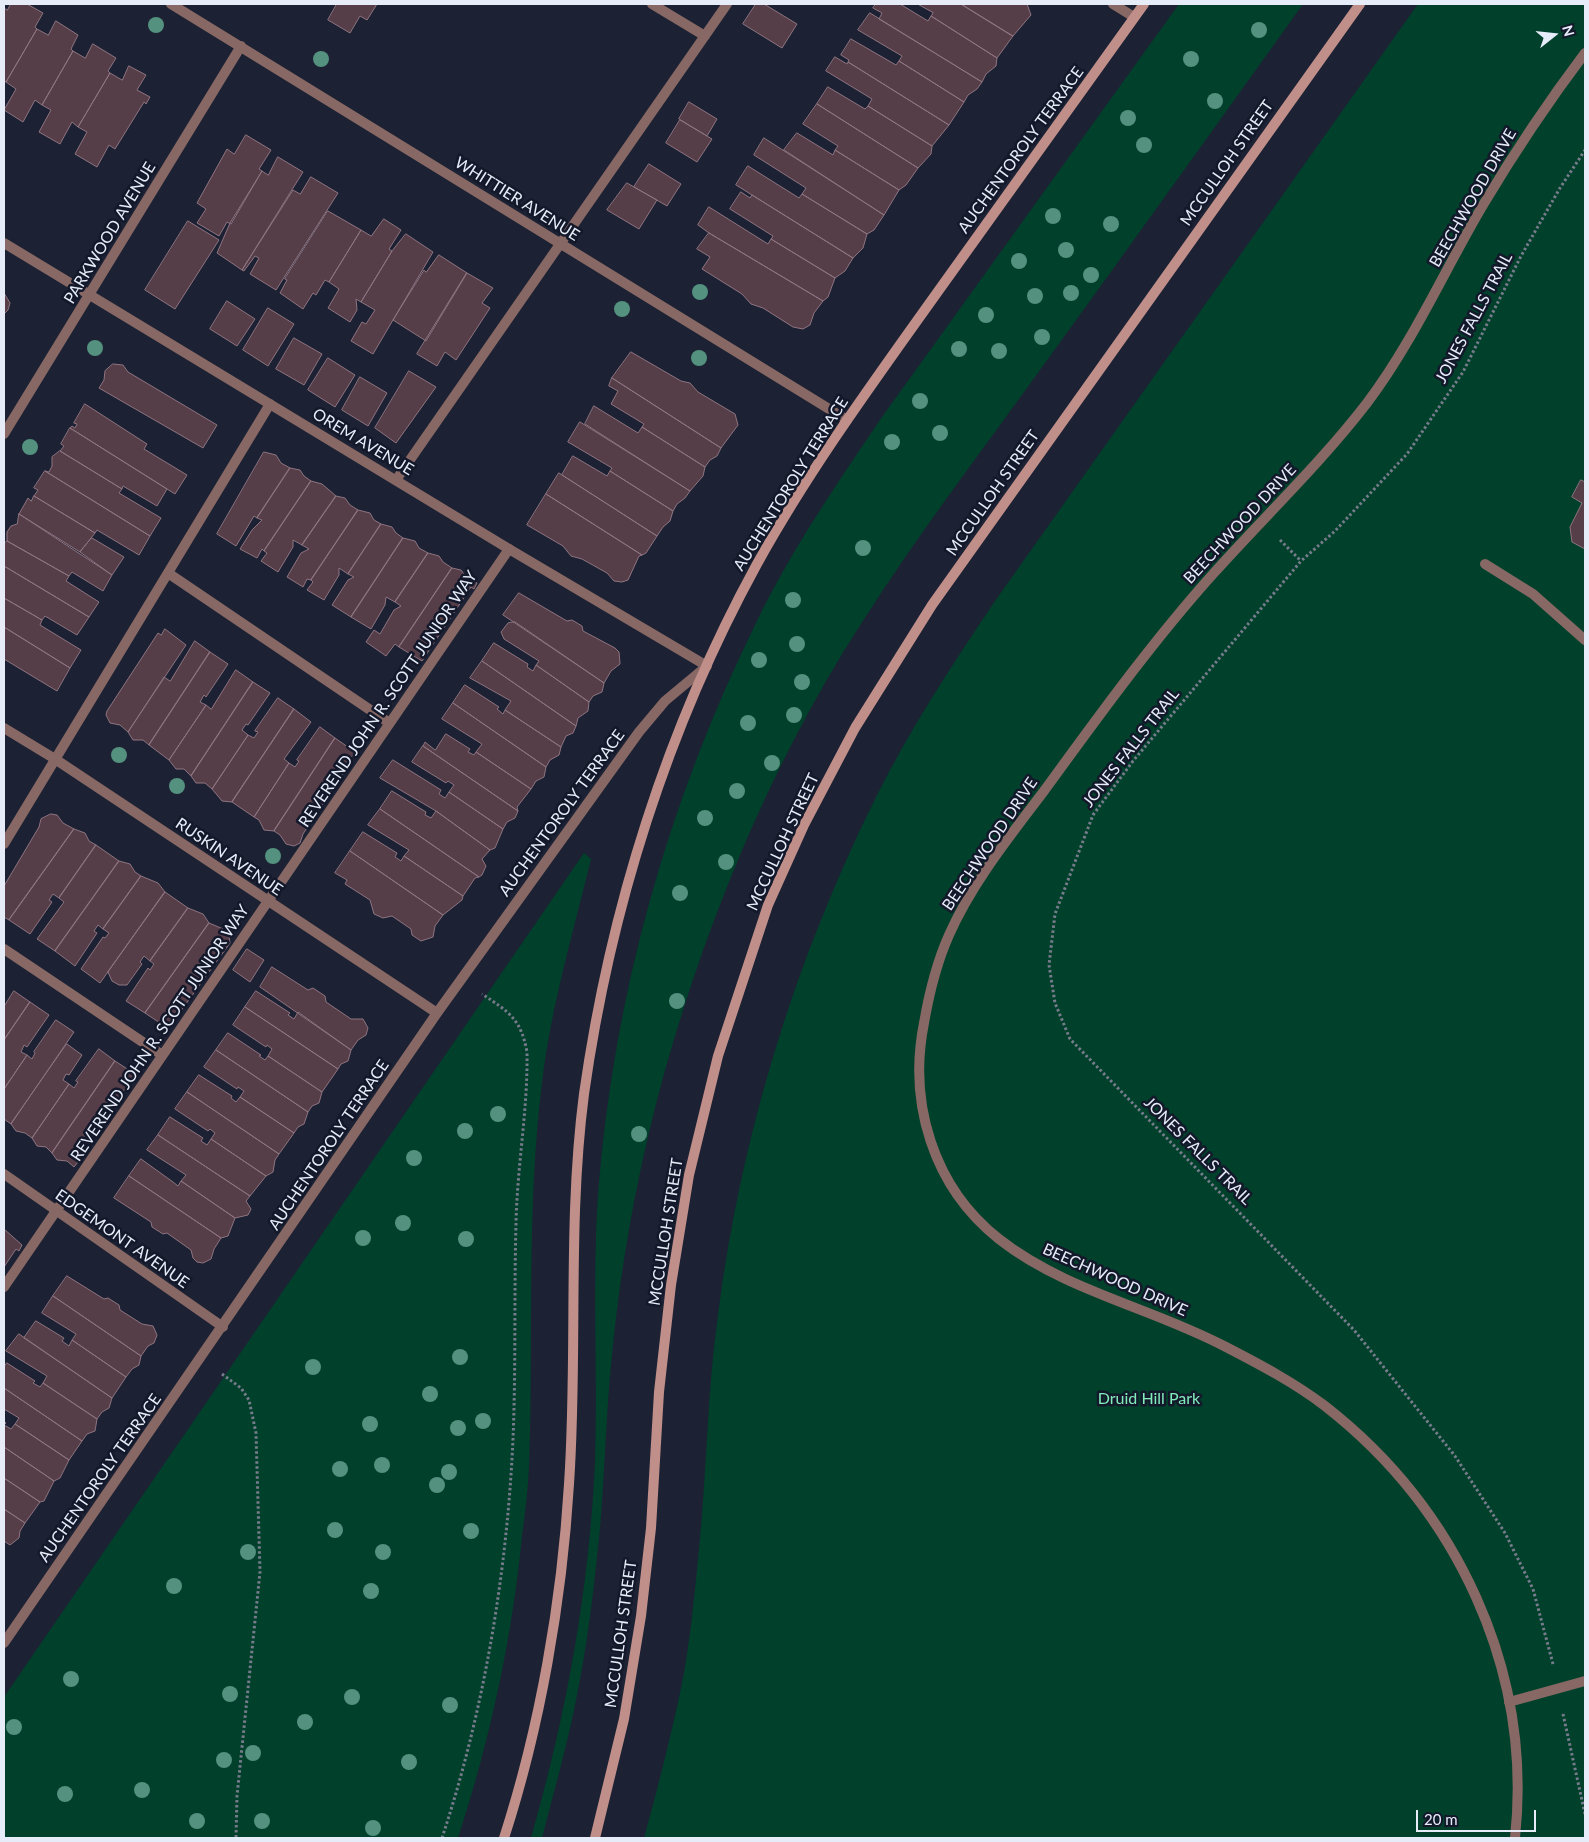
<!DOCTYPE html>
<html>
<head>
<meta charset="utf-8">
<style>
	body { margin:0 }
	#map { position:relative; width:1589px; height:1842px; overflow:hidden; background:#1c2234; font-family:Lato,sans-serif }
	canvas { display:block }
	.frame { position:absolute; inset:0; border:5px solid #e7ecf9; pointer-events:none }
	.north { position:absolute; left:1529px; top:10px; width:50px; height:50px; -webkit-text-stroke:4px #13182a; paint-order:stroke; rotate:74deg; font-size:14px; font-weight:700; line-height:20px; text-align:center; color:#e7ecf9 }
	.north::after { content:''; display:block; margin:auto; width:18px; height:22px; background:#e7ecf9; clip-path:polygon(50% 0,100% 100%,50% 72%,0 100%) }
	.scale { position:absolute; left:1416px; top:1810px; width:120px; height:22px; box-sizing:border-box; border:2px solid #e7ecf9; border-top:0; padding-left:6px; font-size:15px; line-height:18px; white-space:nowrap; color:#e7ecf9; -webkit-text-stroke:4px #13182a; paint-order:stroke }
</style>
</head>
<body>
<div id="map">
<canvas width="1589" height="1842"></canvas>
<div class="frame"></div>
<div class="north">N</div>
<div class="scale">20 m</div>
</div>
<script>
const ctx = document.querySelector('canvas').getContext('2d');
ctx.lineJoin = 'round';
function paint(path, color) { ctx.fillStyle = color; ctx.fill(path, 'evenodd'); }
function strokePath(path, color, width, dash) { ctx.strokeStyle = color; ctx.lineWidth = width; ctx.lineCap = dash ? 'butt' : 'round'; ctx.setLineDash(dash || []); ctx.stroke(path); }
function label(font, color, halo, rows, align = 'center') {
  ctx.font = font + ' Lato,sans-serif'; ctx.lineWidth = 5; ctx.setLineDash([]); ctx.textBaseline = 'middle'; ctx.strokeStyle = halo; ctx.fillStyle = color; for (const [text, x, y, turn = 0] of rows) {
    ctx.save(); ctx.translate(x, y); ctx.rotate((+turn || 0) * Math.PI / 180); ctx.textAlign = isNaN(turn) ? turn : align; if (halo) ctx.strokeText(text, 0, 0); ctx.fillText(text, 0, 0); ctx.restore();
  }
}
paint(new Path2D(`
	M1179 4H1303C1220 120 1137 236 1053 352 988 443 919 532 859 627 767 770 699 939 656 1104 635 1186 620 1271 612 1355 606 1412 605 1470 600 1528 594 1589 587 1650 574 1710 565 1753 553 1795 542 1838H531C566 1716 589 1591 595 1463 598 1373 592 1283 598 1194 614 993 668 801 757 621 792 549 838 482 882 417Z
	M1418 4H1585V1838H644C659 1783 673 1729 684 1673 691 1633 695 1590 699 1549 707 1471 707 1392 718 1315 741 1135 795 960 876 797 910 729 952 665 995 601Z
	M584 853 591 859C573 933 551 1007 542 1083 526 1210 534 1339 529 1467 528 1490 525 1513 522 1536 512 1639 490 1740 458 1838H4V1697Z`), '#01402b');
const building = new Path2D(`
	M11 4H27L43 13 35 27 37 29 6 82 4 81V8L7 10Z
	M337 4H377L367 20 360 16 350 33 328 20Z
	M756 4H764L797 24 782 48 743 24Z
	M876 4H900L928 21 931 16 997 58 996 66 986 74 982 82 879 19 882 13 873 8Z
	M918 4H961L1013 36 997 58 931 16 933 13Z
	M961 4H1027L1031 15 1013 36Z
	M870 13 982 82 977 89 968 95 964 102 899 61 902 56 858 30Z
	M56 21 78 35 71 49 73 51 42 105 35 100 23 122 4 110 16 89 6 82 37 29 48 35Z
	M851 39 896 65 899 61 964 102 949 125 848 62 849 60 841 55Z
	M93 44 116 58 108 71 110 73 78 127 72 122 60 144 39 132 51 110 42 105 73 51 85 58Z
	M835 57 847 64 848 62 949 125 932 146 868 106 872 99 826 71Z
	M129 66 146 75 137 90 150 97 146 104 144 102 115 149 109 145 97 167 75 154 87 132 78 127 110 73 122 80Z
	M828 87 865 109 868 106 932 146 931 154 918 168 817 104Z
	M689 102 717 119 707 136 679 119Z
	M817 104 918 168 906 185 899 190 835 150 838 146 803 124Z
	M680 120 712 139 697 162 666 143Z
	M797 133 833 155 835 150 899 190 884 215 784 150Z
	M246 135 271 150 259 169 262 171 231 224 227 222 219 236 197 223 206 209 197 203 227 149 234 154Z
	M764 138 884 215 874 230 867 234 802 194 806 188 754 155Z
	M278 157 303 172 242 270 217 253 230 223 262 171 268 175Z
	M649 164 681 184 667 206 634 187Z
	M748 166 799 198 802 194 867 234 863 248 853 258 736 185Z
	M311 177 338 193 276 290 250 274 259 258 255 256 244 271 242 270 293 190 300 194Z
	M627 183 657 200 639 229 607 210Z
	M741 192 750 198 752 195 853 258 845 271 835 278 771 239 773 236 730 209Z
	M709 207 768 244 771 239 835 278 828 297 823 301 709 233 698 225Z
	M328 211 361 230 329 282 325 280 316 295 313 293 303 309 280 293 287 280 285 279Z
	M384 219 401 230 389 249 392 251 361 302 356 299 357 310 350 322 328 308 339 289 329 282 361 230 371 236Z
	M188 221 219 240 175 309 145 290Z
	M709 233 823 301 814 313 810 325 803 329 793 327 763 308 751 304 742 294 702 269 710 257 697 249Z
	M406 234 433 252 373 354 351 341 362 322 366 324 375 310 361 302 392 251Z
	M439 255 467 273 426 341 393 320 424 270 426 272Z
	M467 273 493 288 482 303 490 308 456 360 445 352 437 366 417 354Z
	M4 293 10 303 8 310 4 314Z
	M227 301 255 319 237 346 210 329Z
	M268 308 294 324 268 366 243 350Z
	M294 338 322 354 304 385 276 369Z
	M631 352 681 381 690 383 698 392 735 414 738 425 721 448 612 378Z
	M328 358 355 375 335 407 308 390Z
	M113 364 123 365 128 372 217 425 203 448 99 388 104 380 105 371Z
	M409 371 436 387 396 443 375 428Z
	M360 377 387 393 368 426 342 410Z
	M612 378 721 448 717 456 710 460 705 467 642 427 644 424 611 404 618 391 609 386Z
	M85 404 147 444 144 449 187 475 175 494 70 428 72 426 75 428 77 424 74 423Z
	M594 406 638 433 642 427 705 467 703 476 690 491 585 424Z
	M580 422 690 491 685 498 677 504 673 511 610 471 612 468 568 442Z
	M70 428 167 489 157 506 123 486 122 489 60 451 64 446 61 444Z
	M60 451 122 489 119 493 161 518 150 536 45 471 49 472 52 466V457Z
	M264 452 276 455 281 463 290 468 257 518 254 516 236 546 217 534Z
	M573 456 607 476 610 471 673 511 670 521 663 527 657 536 562 475Z
	M290 468 300 470 304 476 311 481 264 551 262 549 257 558 240 549 252 530 262 520 257 518Z
	M45 471 150 536 139 555 97 530 95 533 34 496 38 490 34 488Z
	M559 473 657 536 646 553 642 555 546 494Z
	M1581 480 1585 482V549L1572 542 1570 527 1582 503 1572 497Z
	M311 481 322 484 336 496 302 545 293 540V547L278 572 261 561 267 553 264 551Z
	M546 494 642 555 639 556 628 580 622 582 614 581 607 573 582 559 571 556 563 546 527 525Z
	M34 496 95 533 80 552 19 514 28 498 31 501Z
	M336 496 345 498 350 505 358 510 311 580 307 579 303 587 287 577 301 553 309 549 302 545Z
	M358 510 370 513 374 520 381 524 348 574 339 568V575L324 600 307 590 313 582 311 580Z
	M19 514 112 575 103 591 72 572 69 576 7 541V532L11 526 17 524Z
	M381 524 392 527 396 533 403 538 351 617 332 605 348 580 354 577 348 574Z
	M92 538 124 557 112 575 80 552Z
	M403 538 415 541 419 548 428 553 395 602 386 597 385 605 371 629 351 617Z
	M7 541 69 576 66 581 99 602 89 617 4 566V544Z
	M428 553 439 556 443 562 452 568 399 647 395 644 386 656 366 642 374 630 380 634 394 610 401 606 395 602Z
	M4 566 89 617 77 635 45 616 42 620 4 598Z
	M452 568 461 570 466 577 477 583 474 589 471 587 422 661 399 647Z
	M519 593 567 621 572 620 582 626 583 631 615 648 619 652 620 664 611 671 604 683 503 615Z
	M4 598 42 620 40 625 81 650 70 668 4 627Z
	M515 622 604 683 602 692 593 696 589 702 536 665 539 661 504 639 501 632 508 623Z
	M4 627 70 668 57 691 4 659Z
	M165 629 186 645 128 732 120 725 110 723 106 715 107 711 158 633 161 635Z
	M195 641 210 652 149 745 143 740H133L128 732 164 677 170 681Z
	M494 643 528 664 527 667 533 671 536 665 589 702 588 711 578 718 576 726 482 661Z
	M210 652 228 664 206 697 204 695 200 702 206 705 169 760 149 745Z
	M482 661 576 726 573 733 566 736 561 747 505 710 511 701 470 678Z
	M236 670 253 682 191 776 184 769H176L169 760 206 705 211 709Z
	M253 682 270 693 248 725 246 724 242 730 248 735 212 789 205 783H196L191 776Z
	M465 685 499 707 497 709 503 714 505 710 561 747 559 755 550 760 546 767 453 703Z
	M278 698 294 709 232 802 222 801 212 789 248 735 254 738 258 732 255 731Z
	M453 703 546 767 544 777 536 781 531 789 476 752 482 744 442 719Z
	M294 709 311 722 284 759 289 763 254 817 232 802Z
	M320 727 335 738 274 831 264 830 259 820 254 817 289 763 295 767 299 761 297 760Z
	M446 734 470 749 468 752 474 755 476 752 531 789 517 807 518 811 423 746 425 742 435 750Z
	M335 738 355 752 347 763 349 765 303 834 300 843 294 846 286 844 280 835 274 831Z
	M423 746 518 811 515 818 507 822 503 829 449 792 454 785 448 781 446 783 412 762Z
	M393 760 441 790 439 794 445 798 449 792 503 829 495 848 490 850 436 811 380 778Z
	M392 791 426 812 425 815 431 818 436 811 490 850 482 859 486 866 482 875 479 877 380 809Z
	M380 809 479 877 475 878 463 896 404 856 409 850 368 825Z
	M51 814 57 815 63 823 74 829 9 920 4 917V886L39 827 41 819Z
	M74 829 85 833 89 841 96 845 59 898 53 894 49 900 52 902 30 934 9 920Z
	M363 832 397 853 395 857 401 861 404 856 463 896 462 900 443 915 350 851Z
	M96 845 119 861 55 951 37 939 64 902 59 898Z
	M350 851 443 915 435 926 433 937 421 941 412 935 411 929 392 916 383 918 374 914 370 900 345 884 347 880 335 873Z
	M119 861 130 864 135 872 141 876 103 929 98 925 94 931 97 933 75 966 55 951Z
	M141 876 158 883 165 892 100 983 81 969 103 937 105 938 109 933 103 929Z
	M165 892 188 908 150 961 144 956 140 962 142 964 127 985H119L112 981 108 972Z
	M188 908 203 914 209 923 145 1013 126 1001 148 968 150 970 154 964 150 961Z
	M209 923 228 931 230 943 175 1019 173 1017 166 1027 145 1013Z
	M247 949 264 960 250 982 233 970Z
	M272 967 308 990 313 988 325 996 326 1002 351 1019H363L368 1028 366 1035 358 1040 351 1050 260 987Z
	M14 991 30 1002 4 1040V1007Z
	M256 991 290 1013 288 1015 294 1019 298 1012 351 1050 348 1061 341 1064 338 1069 245 1007Z
	M30 1002 49 1015 27 1047 24 1045 21 1052 27 1055 4 1089V1040Z
	M245 1007 338 1069 322 1092 268 1056 272 1049 267 1045 266 1047 233 1025Z
	M56 1020 74 1032 11 1124 4 1119V1089L27 1055 32 1059 35 1053 34 1052Z
	M228 1033 261 1055 259 1056 265 1060 268 1056 322 1092 319 1103 312 1106 308 1112 216 1050Z
	M67 1044 82 1055 69 1075 66 1074 63 1080 69 1084 32 1138 25 1133 16 1131 11 1124Z
	M99 1049 115 1061 52 1153 46 1147 37 1146 32 1138 69 1084 74 1088 78 1082 76 1081Z
	M216 1050 308 1112 304 1124 298 1127 294 1133 240 1097 244 1091 238 1087 237 1089 204 1067Z
	M115 1061 135 1074 76 1161 78 1162 74 1167 67 1161 57 1160 52 1153Z
	M199 1075 232 1096 231 1098 236 1102 240 1097 294 1133 279 1154 187 1092Z
	M187 1092 279 1154 275 1160 273 1172 266 1176 211 1139 215 1133 210 1129 208 1131 175 1109Z
	M170 1117 203 1138 201 1141 207 1145 211 1139 266 1176 250 1196 158 1135Z
	M158 1135 250 1196 246 1201 251 1209 248 1215 235 1218 181 1181 186 1175 147 1150Z
	M141 1159 173 1182 178 1186 181 1181 235 1218 228 1236 221 1238 129 1176Z
	M129 1176 221 1238 214 1249 211 1259 203 1263 197 1262 193 1258 191 1250 167 1233 163 1234 152 1227 151 1222 114 1198Z
	M4 1229 22 1245 19 1251 16 1249 4 1267Z
	M67 1276 104 1299 108 1298 119 1305 120 1310 142 1324 153 1326 157 1335 154 1343 148 1346 141 1356 53 1296Z
	M53 1296 141 1356 139 1365 132 1369 126 1377 72 1340 76 1334 42 1313Z
	M36 1321 64 1338 62 1341 69 1346 72 1340 126 1377 112 1398 24 1338Z
	M19 1334 112 1398 109 1408 102 1412 97 1419 43 1383 47 1376 6 1351Z
	M7 1363 35 1381 33 1383 40 1387 43 1383 97 1419 95 1431 87 1434 82 1441 4 1388V1367Z
	M4 1388 82 1441 69 1460 15 1424 19 1418 4 1409Z
	M4 1421 6 1423 4 1425 11 1429 15 1424 69 1460 60 1478 54 1481 4 1447Z
	M4 1447 54 1481 44 1501 40 1502 4 1478Z
	M4 1478 40 1502 25 1523 4 1509Z
	M4 1509 25 1523 20 1531 19 1538 10 1545 4 1541Z`);
paint(building, '#563e49');
strokePath(building, '#8e7480', 1);
strokePath(new Path2D(`
	M1280 540 1301 561
	M222 1374 241 1388 249 1400 256 1433 260 1572 237 1796 236 1838
	M1553 1664 1533 1589 1505 1533 1455 1456 1354 1330 1070 1039 1055 1003 1049 965 1055 914 1093 815 1133 761 1301 561 1335 531 1407 454 1463 372 1521 256 1560 188 1585 150
	M1563 1714 1585 1814
	M442 1838C484 1711 507 1573 513 1439 516 1367 514 1295 516 1224 517 1167 528 1109 527 1052 521 1019 509 1012 482 994`), '#777c8c', 3, [2.5, 2.5]);
strokePath(new Path2D(`
	M652 4 705 36
	M396 480 727 4
	M1485 564 1533 594 1585 640
	M168 573 388 722
	M4 844 270 404
	M4 949 162 1055
	M4 1287 509 549
	M1509 1702 1585 1681`), '#876864', 10);
strokePath(new Path2D(`
	M171 4 847 420
	M1113 4 1134 17
	M4 243 509 549 707 666 665 701 639 732 437 1013 4 1643
	M4 434 241 46
	M4 728 55 759 437 1013
	M4 1174 223 1327
	M1515 1838C1533 1670 1457 1509 1325 1406 1295 1383 1259 1364 1226 1347 1153 1308 1065 1291 999 1239 933 1187 908 1103 924 1023 929 994 937 962 949 935 972 883 1010 836 1044 791 1098 717 1152 642 1213 574 1264 517 1320 464 1367 403 1413 342 1444 271 1483 205 1514 153 1548 102 1585 53`), '#876864', 10);
strokePath(new Path2D(`
	M504 1838C540 1727 562 1601 569 1484 578 1354 567 1224 584 1094 610 910 667 728 757 564 809 470 872 384 934 297 1004 199 1074 102 1144 4
	M595 1838 624 1719 641 1616 651 1528 659 1392 671 1285 689 1175 718 1056 768 905 804 825 855 728 932 605 1360 4`), '#c08f89', 10);
ctx.fillStyle = '#54917f';
for (const [x, y] of [
	[156,25],
	[1259,30],
	[321,59],
	[1191,59],
	[1215,101],
	[1128,118],
	[1144,145],
	[1053,216],
	[1111,224],
	[1066,250],
	[1019,261],
	[1091,275],
	[700,292],
	[1071,293],
	[1035,296],
	[622,309],
	[986,315],
	[1042,337],
	[95,348],
	[959,349],
	[999,351],
	[699,358],
	[920,401],
	[940,433],
	[892,442],
	[30,447],
	[863,548],
	[793,600],
	[797,644],
	[759,660],
	[802,682],
	[794,715],
	[748,723],
	[119,755],
	[772,763],
	[177,786],
	[737,791],
	[705,818],
	[273,856],
	[726,862],
	[680,893],
	[677,1001],
	[498,1114],
	[465,1131],
	[639,1134],
	[414,1158],
	[403,1223],
	[363,1238],
	[466,1239],
	[460,1357],
	[313,1367],
	[430,1394],
	[483,1421],
	[370,1424],
	[458,1428],
	[382,1465],
	[340,1469],
	[449,1472],
	[437,1485],
	[335,1530],
	[471,1531],
	[248,1552],
	[383,1552],
	[174,1586],
	[371,1591],
	[71,1679],
	[230,1694],
	[352,1697],
	[450,1705],
	[305,1722],
	[14,1727],
	[253,1753],
	[224,1760],
	[409,1762],
	[142,1790],
	[65,1794],
	[197,1821],
	[262,1821],
	[373,1828]
]) { ctx.beginPath(); ctx.arc(x, y, 8, 0, 2 * Math.PI); ctx.fill(); }
label('16px', '#e7ecf9', '#13182a', [
	["AUCHENTOROLY TERRACE",1021,150,-54],
	["MCCULLOH STREET",1227,163,-55],
	["BEECHWOOD DRIVE",1473,198,-60],
	["WHITTIER AVENUE",517,199,32],
	["PARKWOOD AVENUE",110,233,-59],
	["JONES FALLS TRAIL",1474,318,-62],
	["OREM AVENUE",363,442,31],
	["AUCHENTOROLY TERRACE",791,484,-58],
	["MCCULLOH STREET",993,493,-55],
	["BEECHWOOD DRIVE",1240,524,-47],
	["REVEREND JOHN R. SCOTT JUNIOR WAY",388,699,-56],
	["JONES FALLS TRAIL",1131,748,-52],
	["AUCHENTOROLY TERRACE",562,813,-54],
	["MCCULLOH STREET",783,842,-65],
	["BEECHWOOD DRIVE",990,844,-56],
	["RUSKIN AVENUE",229,857,34],
	["REVEREND JOHN R. SCOTT JUNIOR WAY",160,1033,-56],
	["AUCHENTOROLY TERRACE",329,1145,-56],
	["JONES FALLS TRAIL",1198,1151,45],
	["MCCULLOH STREET",666,1232,-81],
	["EDGEMONT AVENUE",122,1239,35],
	["BEECHWOOD DRIVE",1115,1280,24],
	["AUCHENTOROLY TERRACE",100,1478,-55],
	["MCCULLOH STREET",621,1634,-82]
]);
label('16px', '#81ebbc', '#13182a', [
	["Druid Hill Park",1149,1399]
]);
</script>
</body>
</html>
